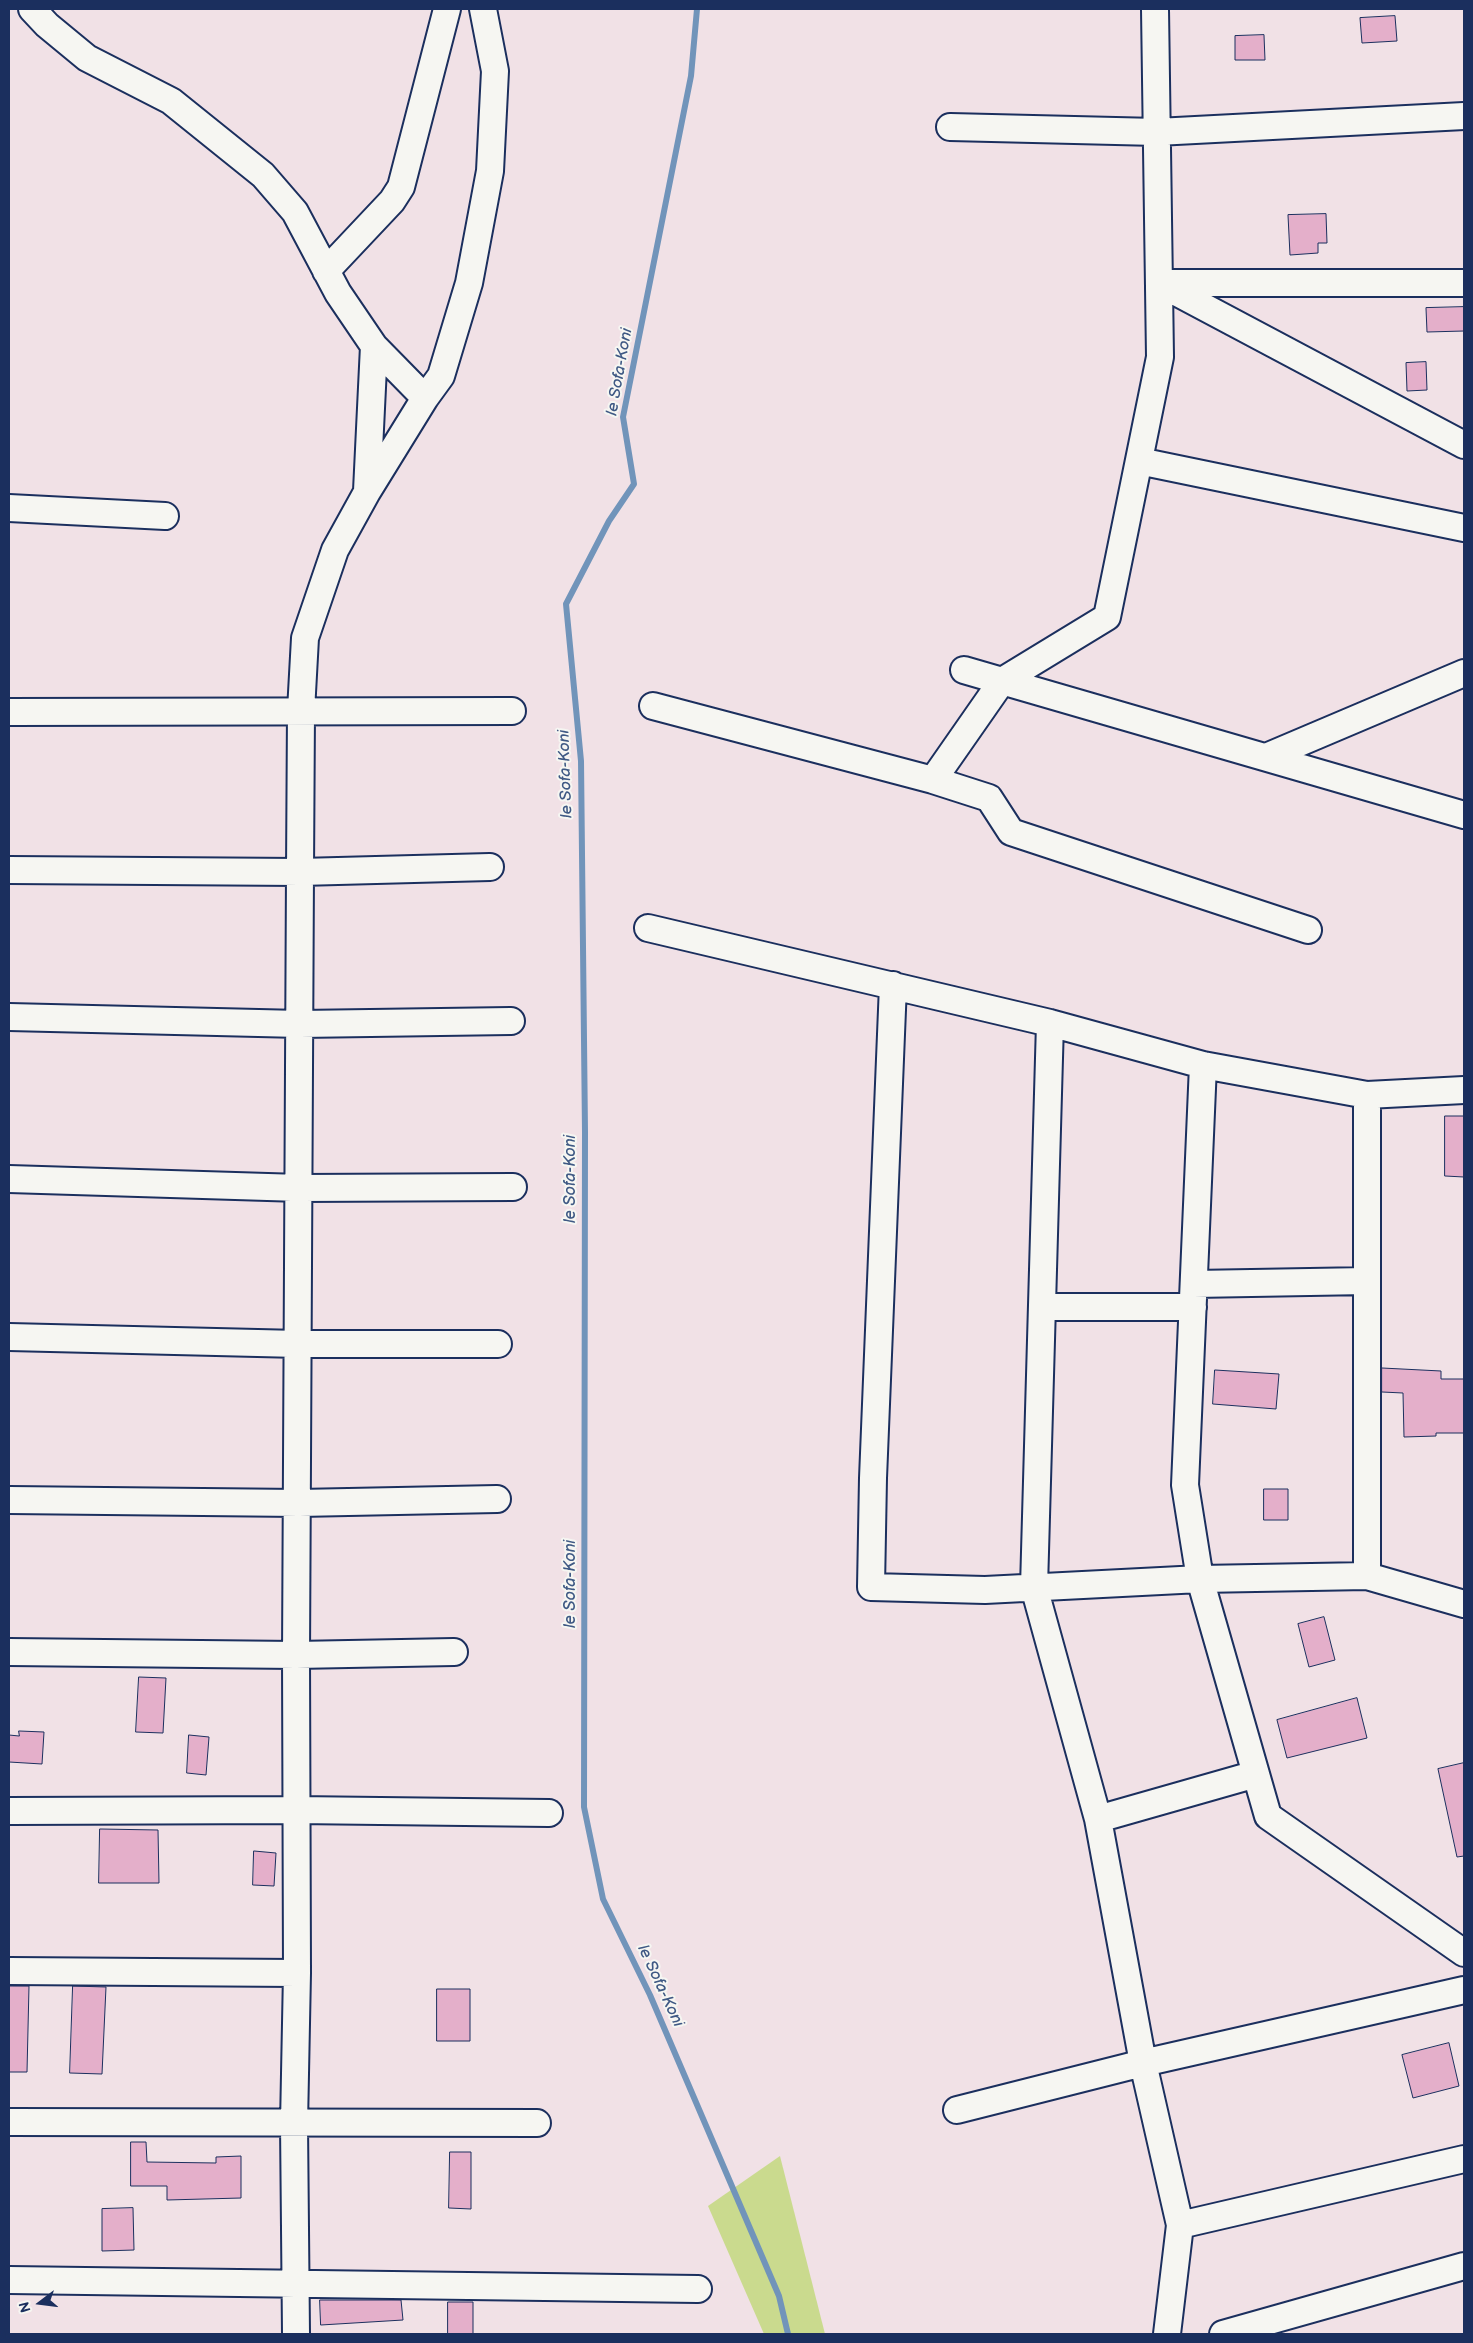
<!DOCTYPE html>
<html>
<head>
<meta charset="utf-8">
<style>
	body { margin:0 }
	#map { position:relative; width:1473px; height:2343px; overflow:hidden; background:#f1e1e6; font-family:"Balsamiq Sans",sans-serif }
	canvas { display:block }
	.frame { position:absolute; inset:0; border:10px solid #1b2f5e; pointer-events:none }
	.north { position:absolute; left:15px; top:2278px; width:50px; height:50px; -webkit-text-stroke:4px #f6f6f2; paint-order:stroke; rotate:255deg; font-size:14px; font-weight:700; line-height:20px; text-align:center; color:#1b2f5e }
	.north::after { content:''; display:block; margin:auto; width:18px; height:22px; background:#1b2f5e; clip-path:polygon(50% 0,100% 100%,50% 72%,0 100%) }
</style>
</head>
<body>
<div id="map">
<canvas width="1473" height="2343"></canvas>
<div class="frame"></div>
<div class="north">N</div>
</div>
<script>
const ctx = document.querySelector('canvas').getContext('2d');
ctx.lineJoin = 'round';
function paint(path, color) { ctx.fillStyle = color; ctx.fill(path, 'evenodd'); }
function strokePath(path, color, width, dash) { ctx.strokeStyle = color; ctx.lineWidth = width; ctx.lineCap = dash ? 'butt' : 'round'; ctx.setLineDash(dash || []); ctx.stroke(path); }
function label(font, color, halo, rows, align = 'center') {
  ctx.font = font + ' "Balsamiq Sans",sans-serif'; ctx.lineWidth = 4; ctx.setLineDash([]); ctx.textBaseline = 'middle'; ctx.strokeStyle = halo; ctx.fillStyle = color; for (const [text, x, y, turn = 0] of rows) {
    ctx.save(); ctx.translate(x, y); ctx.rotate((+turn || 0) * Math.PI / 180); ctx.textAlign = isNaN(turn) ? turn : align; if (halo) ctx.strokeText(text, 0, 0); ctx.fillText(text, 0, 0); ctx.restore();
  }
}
paint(new Path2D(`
	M780 2156 825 2334H764L708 2206Z`), '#cada8e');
strokePath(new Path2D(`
	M697 9 691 76 623 417 634 484 609 521 566 604 581 761 585 1132 584 1807 603 1899 650 1995 779 2296 788 2334`), '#7194ba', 6);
const building = new Path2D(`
	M1395 16 1397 41 1362 43 1360 18Z
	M1264 35 1265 60H1235V36Z
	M1326 214 1327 243H1318V253L1290 255 1288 215Z
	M1464 307V331L1427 332 1426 308Z
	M1426 362 1427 390 1407 391 1406 363Z
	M1445 1116H1464V1177L1445 1176Z
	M1382 1368 1441 1371V1379H1464V1433H1436V1436L1404 1437 1403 1393 1382 1392Z
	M1215 1370 1279 1374 1276 1409 1213 1404Z
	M1264 1489H1288V1520H1264Z
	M1324 1617 1335 1660 1309 1667 1298 1624Z
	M139 1677 166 1678 163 1733 136 1732Z
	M1357 1698 1367 1738 1287 1758 1277 1720Z
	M19 1731 44 1732 42 1764 9 1762V1735L19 1736Z
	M189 1735 209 1737 206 1775 187 1773Z
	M1464 1763V1856L1457 1857 1438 1769Z
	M100 1829 158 1830 159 1883H99Z
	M254 1851 276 1853 274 1886 253 1885Z
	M9 1986H29L27 2072H9Z
	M73 1986 106 1987 102 2074 70 2073Z
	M437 1989H470V2041H437Z
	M1449 2043 1459 2086 1413 2098 1402 2055Z
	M131 2142H146L147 2162 216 2163V2157L241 2156V2198L167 2200V2186H131Z
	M450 2152H471V2209L449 2208Z
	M133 2208 134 2250 102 2251V2209Z
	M320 2300H401L403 2320 321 2325Z
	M448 2302H473V2334H448Z`);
paint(building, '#e4afca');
strokePath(building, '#1b2f5e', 1);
const minor = new Path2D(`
	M32 9 47 25 87 58 171 101 263 175 295 212 338 293 374 346 425 398
	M950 127 1157 132 1464 116
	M326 271 392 201 401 187 447 9
	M1159 283 1464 445
	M1162 283H1464
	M1139 461 1464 528
	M367 491 374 346
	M9 508 165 516
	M964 670 1464 815
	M653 706 933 780 989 798 1011 832 1308 930
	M9 712 512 711
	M1266 757 1464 673
	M933 780 1002 681 1107 617 1160 357 1155 9
	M9 870 300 872 490 867
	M648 928 1050 1023 1203 1065 1367 1095 1464 1090
	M893 985 873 1478 871 1587 985 1590 1200 1579 1367 1576V1095
	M9 1017 300 1024 511 1021
	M1050 1023 1034 1587 1098 1819 1143 2063 1180 2225 1167 2334
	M1203 1065 1185 1485 1200 1579 1268 1816 1464 1953
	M9 1179 300 1188 513 1187
	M1194 1284 1367 1281
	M1042 1307H1193
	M9 1337 299 1344H498
	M9 1500 299 1503 497 1499
	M1367 1576 1464 1604
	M9 1652 296 1655 454 1652
	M9 1811 296 1810 549 1813
	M1098 1819 1256 1774
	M9 1971 297 1973
	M957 2110 1143 2063 1464 1990
	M9 2122 537 2123
	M1180 2225 1464 2159
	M9 2280 698 2289
	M296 2334 294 2124 297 1973 296 1655 300 872 301 711 305 638 335 550 367 492 425 398 441 376 469 283 490 171 495 71 483 9
	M1223 2334 1464 2266`);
strokePath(minor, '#1b2f5e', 30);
strokePath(minor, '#f6f6f2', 26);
label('italic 16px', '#3f5984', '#f6f6f2', [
	["le Sofa-Koni",620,372,-80],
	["le Sofa-Koni",566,774,-92],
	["le Sofa-Koni",571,1179,-90],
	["le Sofa-Koni",571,1584,-90],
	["le Sofa-Koni",660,1986,65]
]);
</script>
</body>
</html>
